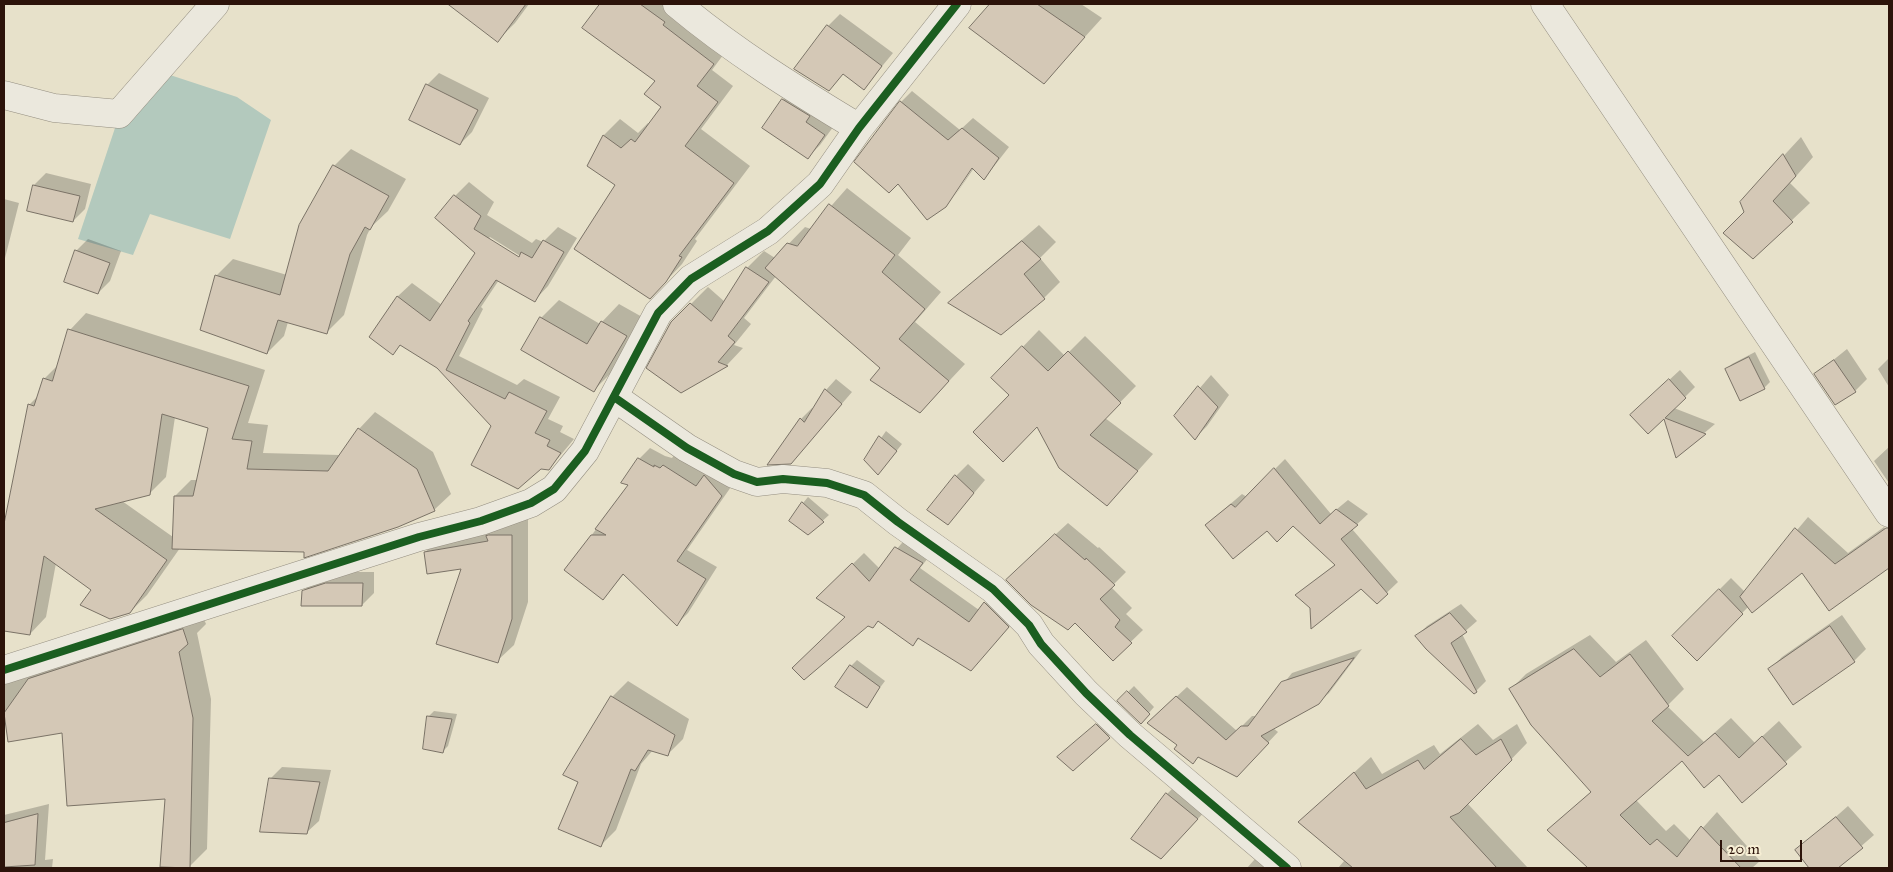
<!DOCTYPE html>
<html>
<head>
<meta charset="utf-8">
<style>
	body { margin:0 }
	#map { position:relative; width:1893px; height:872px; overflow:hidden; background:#e7e1ca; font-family:"IM FELL Great Primer",serif }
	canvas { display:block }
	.frame { position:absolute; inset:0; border:5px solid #2c130a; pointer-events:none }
	.scale { position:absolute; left:1720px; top:840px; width:82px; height:22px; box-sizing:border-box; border:2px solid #2c130a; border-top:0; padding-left:6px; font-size:15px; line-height:18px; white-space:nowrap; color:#2c130a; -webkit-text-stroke:4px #f7efd5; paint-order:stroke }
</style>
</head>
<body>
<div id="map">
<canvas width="1893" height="872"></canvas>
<div class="frame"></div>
<div class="scale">20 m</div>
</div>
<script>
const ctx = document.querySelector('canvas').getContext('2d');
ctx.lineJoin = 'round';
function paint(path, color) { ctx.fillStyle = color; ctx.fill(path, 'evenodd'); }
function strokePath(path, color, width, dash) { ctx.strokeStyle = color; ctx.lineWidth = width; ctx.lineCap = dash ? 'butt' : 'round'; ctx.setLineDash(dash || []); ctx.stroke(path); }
paint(new Path2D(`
	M167 74 237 97 271 120 230 239 150 214 133 255 78 239 116 125Z`), '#b3c9bd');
paint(new Path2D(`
	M448 4H529L515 23 498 40Z
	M601 4H677L729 47 712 70 733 86 701 129 750 166 695 239 697 241 682 264 666 281 617 185 588 165 604 135 620 119 638 133 648 123 650 125 663 107 656 81 584 28Z
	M991 4H1081L1102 18 1044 82 971 27Z
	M840 14 893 53 864 88 844 73 829 90 828 26Z
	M439 73 489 98 472 132 460 144 427 85Z
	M795 88 836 123 820 145 808 157 783 100Z
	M912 91 960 130 973 118 1009 147 984 179 974 168 954 197 976 163 898 183 856 162 901 102Z
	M1801 137 1813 157 1790 183 1810 203 1753 257 1745 212 1741 202Z
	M351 149 406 179 388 211 371 227 367 235 344 315 327 332 288 322 284 336 267 353 216 276 233 259 287 275 334 166Z
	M46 173 91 184 85 209 73 221 34 185Z
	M469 182 494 202 487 215 532 243 536 239 543 242 558 227 577 238 548 286 535 300 499 280 481 307 483 309 459 356 517 385 524 379 560 397 548 419 563 426 560 432 574 439 549 469 493 425 438 367 401 344 393 353 370 336 398 296 412 283 442 305 477 253 455 196ZM490 237 525 259 523 261 488 239Z
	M847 188 911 238 898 255 941 292 915 322 965 364 936 395 776 276 744 318 751 324 734 345 743 348 727 365 681 391 672 323 708 287 725 302 747 268 764 251 775 258 805 227 811 229Z
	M4 199 19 203 4 262Z
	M1039 225 1056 242 1040 258 1060 282 1044 298 950 302Z
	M88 239 121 251 110 281 98 293 76 251Z
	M559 300 600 324 619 304 644 318 611 373 593 391 541 318Z
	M86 313 265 370 248 423 268 425 263 453 340 455 359 429 375 412 433 452 451 494 434 510 305 551 180 548 147 595 130 612 56 563 46 617 30 634 4 630V527L29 405 39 395 44 379 59 364 70 330ZM175 417 209 427 198 480H191L175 496 173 537 122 501 149 494 166 477Z
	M1039 330 1065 356 1085 336 1136 386 1105 418 1153 454 1107 505 1011 395 993 378Z
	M1847 349 1867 379 1855 391 1816 374Z
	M1755 352 1770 382 1764 388 1726 370 1732 364Z
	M1889 358V387L1878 369Z
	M1680 370 1695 387 1674 408 1715 424 1677 456 1664 416 1642 405Z
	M1211 375 1229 395 1207 426 1195 438 1176 416Z
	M836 379 852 392 791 463 801 419 812 408 813 410 826 390Z
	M886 431 902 444 883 468 866 460Z
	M1889 447V483L1874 461Z
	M650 448 665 456 672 458 675 454 706 475 716 465 733 484 687 550 717 567 688 613 677 624 624 574 603 598 591 536 630 484 639 459Z
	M1285 459 1331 514 1348 500 1368 514 1352 529 1398 582 1377 602 1361 588 1311 607 1297 595 1336 564 1293 525 1267 530 1206 525 1242 494 1247 497Z
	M968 464 985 480 948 524 956 476Z
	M808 497 829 515 808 534 803 503Z
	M1808 517 1848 553 1884 527 1889 534V567L1830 609 1803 571 1749 606 1697 659 1673 636 1731 578 1745 592Z
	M507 519H528V602L514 645 497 661 463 567 425 552 442 536Z
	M1068 523 1098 548 1099 547 1126 572 1111 587 1132 608 1126 614 1143 630 1113 659 1019 568Z
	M907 537 933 552 920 568 979 610 996 592 1020 615 971 669 920 638 913 644 879 620 872 627 847 616 818 598 864 553 880 569Z
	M339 572H374V593L362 605 303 592 315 579Z
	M1461 604 1477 621 1462 634 1486 681 1476 691 1417 636 1427 626Z
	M201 612 206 624 197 633 211 699 207 849 189 867 166 798 63 732 5 714 4 675Z
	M1842 615 1866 649 1854 661 1770 669 1782 657Z
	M1590 635 1616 662 1646 640 1684 689 1667 706 1704 742 1731 718 1755 743 1779 721 1802 747 1742 801 1719 773 1682 760 1636 800 1666 831 1674 824 1691 841 1717 812 1760 861 1752 868H1590L1549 830 1592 791 1511 689 1526 674Z
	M1362 649 1329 693 1318 703 1273 728 1278 732 1247 765 1199 756 1192 763 1159 713 1187 687 1237 731 1252 716H1257L1292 673Z
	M857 660 885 681 866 706 851 666Z
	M628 681 689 719 683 739 668 754 653 750 641 764 616 830 601 845 580 781 565 775 612 697Z
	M1134 686 1154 707 1141 722 1119 701Z
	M434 711 457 714 448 746 442 752 428 717Z
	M1103 719 1115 731 1073 769 1064 751Z
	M1478 724 1493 740 1517 724 1527 743 1468 804 1528 868H1338L1345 860 1300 822 1371 757 1382 774 1434 745 1440 754Z
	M282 767 331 770 319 821 306 833 270 779Z
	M1177 784 1208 808 1172 847 1167 794Z
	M49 804 45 860 53 859 52 868H4V815Z
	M1848 806 1874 835 1836 868H1810L1797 851Z
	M1262 851 1288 868H1247Z`), '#0003');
const building = new Path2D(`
	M448 4H526L498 42Z
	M600 4H640L665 22 663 25 714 64 697 86 718 102 685 146 734 183 679 256 682 257 666 282 650 299 574 249 615 185 587 166 603 135 621 148 631 139 635 142 661 107 644 94 655 81 582 28Z
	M990 4H1037L1085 37 1044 84 969 28Z
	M827 25 882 66 864 90 843 74 829 91 794 69Z
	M426 84 478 110 460 145 409 120Z
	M782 99 810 116 806 122 825 135 808 159 762 128Z
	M900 101 948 140 962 128 999 158 984 180 972 168 946 207 927 220 898 184 889 193 854 162Z
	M1783 154 1796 176 1773 201 1793 222 1753 259 1723 233 1744 212 1740 202Z
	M333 165 389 196 370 230 365 227 350 254 327 334 278 320 267 354 200 330 215 275 280 295 299 225Z
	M33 185 80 196 73 222 27 211Z
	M454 195 481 216 474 229 519 257 521 252 532 258 543 240 564 252 535 302 496 280 468 321 470 323 446 370 505 399 509 392 547 411 535 433 550 440 547 446 561 453 549 470 541 469 518 489 471 465 491 426 437 368 400 345 393 355 369 337 397 296 430 321 475 253 435 218Z
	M829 204 895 255 882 272 925 309 899 339 949 381 920 413 870 380 880 368 765 268 787 243 797 246Z
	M1022 241 1041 259 1024 274 1045 299 1001 335 948 303Z
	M75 250 110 263 98 294 64 282Z
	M746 267 769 282 728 336 735 342 718 362 728 366 681 393 646 368 671 322 690 303 711 321Z
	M540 317 587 344 601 321 627 336 594 392 521 350Z
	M68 329 249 386 232 439 252 441 247 469 328 471 358 428 417 469 435 511 398 527 304 558V552L172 549 174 496H193L208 428 162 414 150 495 95 509 167 560 130 613 110 619 80 605 91 590 44 556 30 635 4 631V524L28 404 34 406 43 378 52 381Z
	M1022 346 1048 371 1068 351 1121 403 1090 435 1138 471 1107 506 1059 468 1037 427 1003 462 973 432 1009 395 991 378Z
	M1749 357 1765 389 1740 401 1725 369Z
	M1834 360 1856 392 1835 405 1814 374Z
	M1669 379 1686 398 1665 418 1706 434 1676 458 1664 419 1648 434 1630 415Z
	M1198 386 1218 407 1195 440 1174 416Z
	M825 389 842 404 791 464 767 465 800 418 804 422Z
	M879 436 897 451 878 475 864 460Z
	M638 458 654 467V465L660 468 663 465 696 486 704 475 722 496 677 561 706 579 677 626 623 574 603 600 564 570 591 535H606L595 529 628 485 621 483Z
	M1274 468 1320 524 1336 509 1358 525 1341 539 1388 594 1377 604 1361 589 1311 629 1310 608 1295 595 1335 565 1293 526 1277 542 1267 531 1233 559 1205 525 1231 504 1235 507Z
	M955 475 974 493 948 525 927 510Z
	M802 502 824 522 808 535 789 521Z
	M1795 528 1835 564 1886 528H1889V568L1829 611 1802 573 1752 613 1740 597Z
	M1055 534 1085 560 1086 558 1115 585 1100 599 1120 620 1115 627 1132 643 1113 661 1075 623 1068 630 1031 605 1006 580Z
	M489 535H512V619L498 663 436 644 461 569 427 574 424 552 488 541 486 536Z
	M895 547 923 563 910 580 969 622 984 602 1009 627 971 671 918 638 913 646 878 621 873 628 868 626 804 680 792 668 845 617 816 598 852 563 869 581Z
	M326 583H363L362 606H301L302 591Z
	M1719 589 1743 614 1697 661 1672 636Z
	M1450 613 1467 632 1451 643 1477 692 1474 694 1426 649 1415 636Z
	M1830 626 1855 662 1793 705 1768 669Z
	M183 629 188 644 179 652 193 718 190 868 160 867 165 799 67 806 62 733 8 742 4 713 28 679Z
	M1574 649 1600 677 1630 654 1669 706 1652 721 1688 756 1715 733 1739 758 1762 736 1787 764 1742 803 1719 775 1704 788 1682 761 1620 815 1650 845 1657 839 1677 857 1701 826 1741 868H1588L1547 830 1591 792 1531 725 1509 689Z
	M1354 658 1319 704 1261 736 1269 743 1237 777 1198 757 1193 764 1174 749 1177 745 1147 723 1176 696 1226 740 1241 726H1248L1281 682Z
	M850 665 880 687 867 708 835 687Z
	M1127 691 1150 714 1141 724 1117 701Z
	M611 696 675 735 668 756 648 750 635 771 631 769 601 847 558 829 578 782 563 775Z
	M427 716 452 719 443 753 423 749Z
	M1096 724 1110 738 1073 771 1057 757Z
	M1461 739 1476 755 1501 739 1512 760 1459 813 1450 817 1497 868H1353L1298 822 1354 772 1366 789 1418 760 1424 769Z
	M269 778 320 782 307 834 260 832Z
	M1166 793 1198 819 1161 859 1131 839Z
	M38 814 35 865 4 867V823Z
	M1836 817 1863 848 1838 868H1809L1795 850Z`);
paint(building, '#d4c8b6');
strokePath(building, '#7a7266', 1);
const minor = new Path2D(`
	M677 4C733 51 796 90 859 128
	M1545 4 1889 513
	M4 95 54 108 119 114 215 4
	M614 397 687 448 734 474 757 482 783 479 827 483 864 495 898 522 993 589 1029 625 1041 644 1086 693 1130 735 1287 868
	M4 670 419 537 481 521 531 503 554 489 585 451 658 313 691 279 768 231 820 184 859 128 957 4`);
strokePath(minor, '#948e80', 29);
strokePath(minor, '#ebe8dd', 28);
strokePath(new Path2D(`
	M614 397 687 448 734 474 757 482 783 479 827 483 864 495 898 522 993 589 1029 625 1041 644 1086 693 1130 735 1287 868
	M4 670 419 537 481 521 531 503 554 489 585 451 658 313 691 279 768 231 820 184 859 128 957 4`), '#1b5e20', 8);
</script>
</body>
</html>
